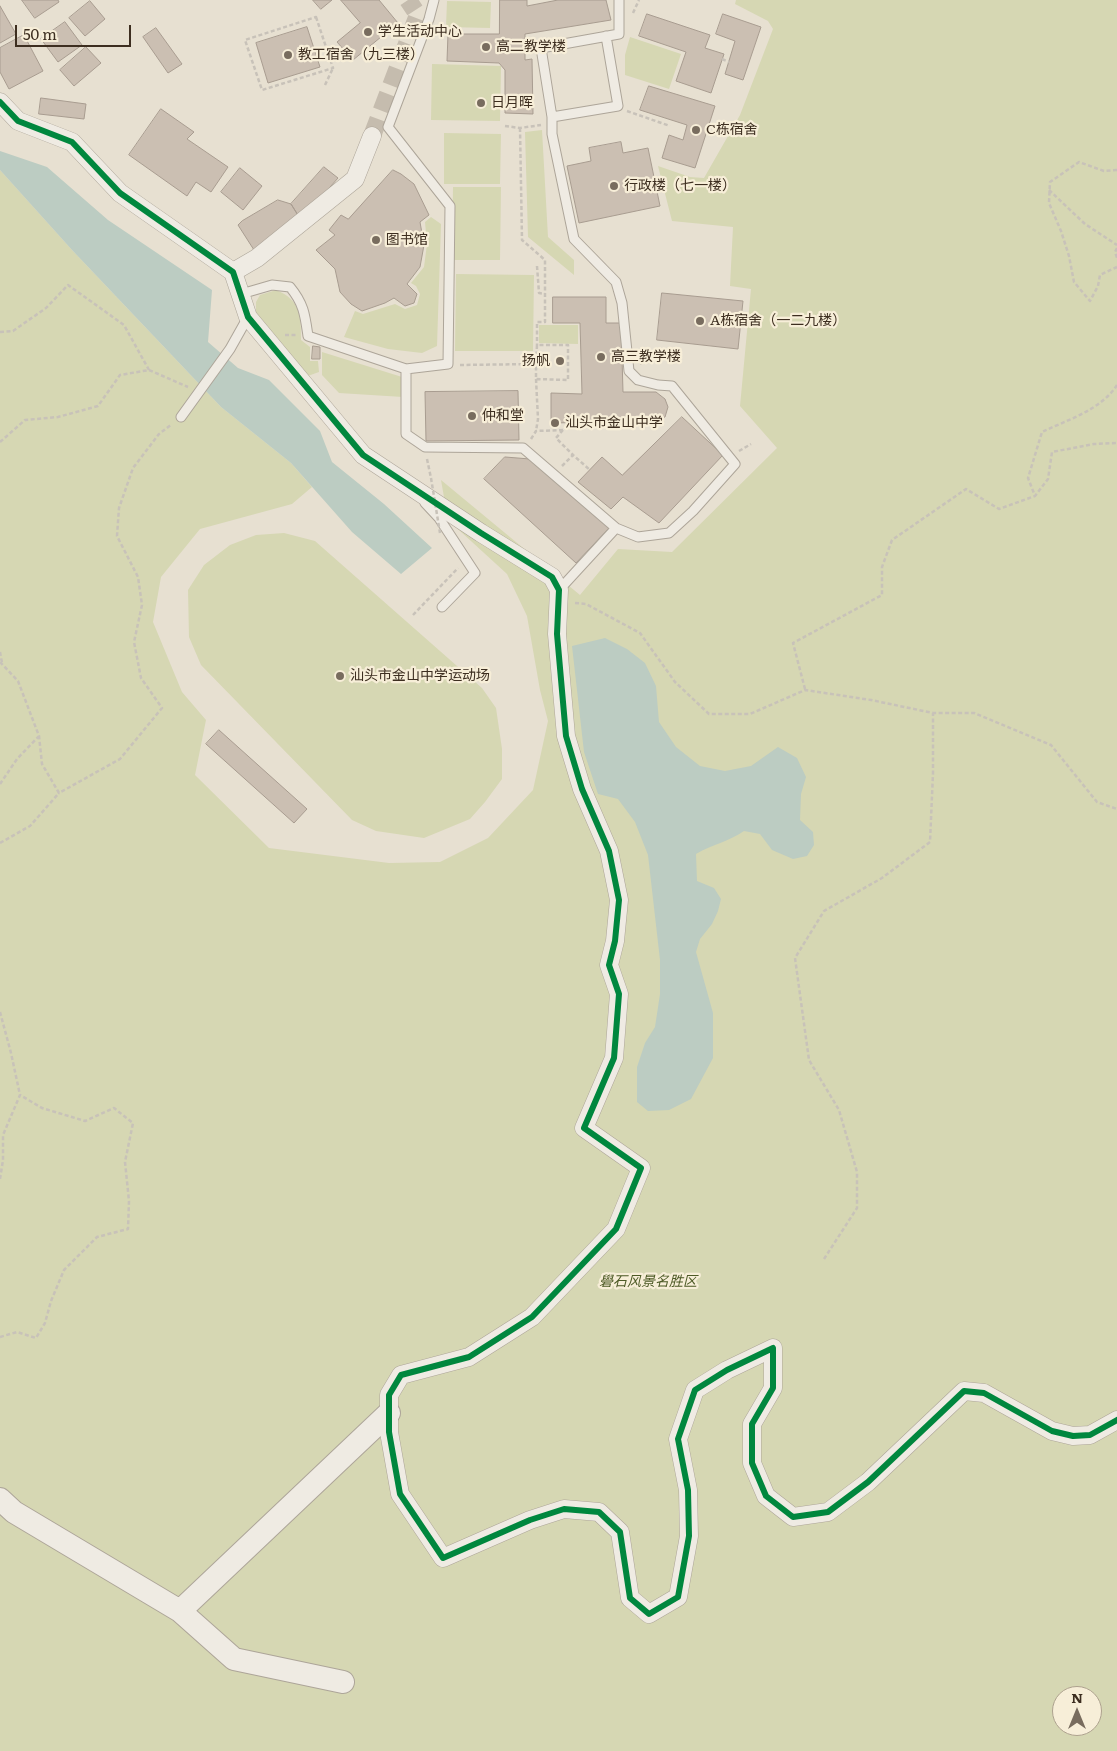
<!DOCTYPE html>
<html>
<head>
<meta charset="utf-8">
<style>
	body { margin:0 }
	#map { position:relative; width:1117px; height:1751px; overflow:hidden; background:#e7e0d1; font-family:Literata,serif }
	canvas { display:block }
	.north { position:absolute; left:1052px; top:1686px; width:50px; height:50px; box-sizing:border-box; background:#f7eed8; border:1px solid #ada18e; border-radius:50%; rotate:0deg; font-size:14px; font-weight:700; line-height:20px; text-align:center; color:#3d2e20 }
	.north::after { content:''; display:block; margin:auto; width:18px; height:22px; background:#786c5e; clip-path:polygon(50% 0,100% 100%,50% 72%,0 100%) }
	.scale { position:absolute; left:15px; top:25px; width:116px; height:22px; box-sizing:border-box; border:2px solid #3d2e20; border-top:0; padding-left:6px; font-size:15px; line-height:18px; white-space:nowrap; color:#3d2e20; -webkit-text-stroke:4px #f7eed8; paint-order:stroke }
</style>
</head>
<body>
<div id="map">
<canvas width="1117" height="1751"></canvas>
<div class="north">N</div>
<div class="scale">50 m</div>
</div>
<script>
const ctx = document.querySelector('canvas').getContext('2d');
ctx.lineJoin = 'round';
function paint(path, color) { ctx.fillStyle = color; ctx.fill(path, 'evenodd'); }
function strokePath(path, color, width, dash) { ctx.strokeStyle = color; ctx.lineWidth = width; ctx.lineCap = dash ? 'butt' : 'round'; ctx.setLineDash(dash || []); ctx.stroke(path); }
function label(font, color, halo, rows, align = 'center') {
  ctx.font = font + ' Literata,"Noto Sans SC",serif'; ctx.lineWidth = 4.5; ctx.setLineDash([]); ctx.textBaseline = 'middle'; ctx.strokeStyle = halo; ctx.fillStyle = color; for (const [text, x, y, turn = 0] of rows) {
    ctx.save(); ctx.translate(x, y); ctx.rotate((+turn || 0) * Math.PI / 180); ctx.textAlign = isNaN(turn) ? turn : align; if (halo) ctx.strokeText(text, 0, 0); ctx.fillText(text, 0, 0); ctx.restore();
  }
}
paint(new Path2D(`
	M736 0H1117V1751H0V170L72 250 221 407 291 463 312 487 292 504 200 529 161 577 153 622 182 692 206 720 195 775 269 848 389 863 440 862 488 838 533 790 548 721 540 690 527 616 507 574 448 520 441 480 580 595 618 549 672 552 777 448 740 406 751 289 730 286 733 227 672 221 658 166 690 177 704 178 740 115 773 29 768 21 735 4ZM1062 1696H1092V1726H1062Z
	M447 1 491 2 490 28 446 27Z
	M630 37 681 54 669 89 625 75V55Z
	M432 64 501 66 500 121 431 120Z
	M542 130 548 237 574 260V275L528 237 525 132Z
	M444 133 501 134 500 184H444Z
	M453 187H501L500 260H452Z
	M431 217 441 224 437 346 422 353 388 349 344 337 355 311 363 314 395 304 405 309 417 305 420 294 416 286 411 283 424 267 427 244 425 222Z
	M456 274 534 275 533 351H455Z
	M276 290C301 300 301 316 301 340L310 347V361H318L319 372 305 377 256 321V302L260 295Z
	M539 325H578V344L539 343Z
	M322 352 402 377 403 397 339 393 322 375Z
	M284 533 315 541 482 688 496 708 502 749V779L485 802 470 819 424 838 376 831 352 820 201 665 189 637 188 590 204 565 230 545 256 535Z`), '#d6d7b3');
paint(new Path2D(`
	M0 151 47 167 108 220 212 290 208 342 238 368 269 380 320 431 332 462 384 504 432 548 401 574 352 532 291 463 221 407 72 250 0 170Z
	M605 638 627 649 645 663 656 686 659 722 676 747 700 766 725 771 751 766 778 747 797 758 806 777 801 794 800 820 813 832 814 845 807 856 793 859 772 850 760 834 744 831C728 842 713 844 696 854L697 881 714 888 721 899 718 911 712 924 700 939 696 952 713 1013V1058L691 1099 669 1110 648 1111 637 1102V1067L645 1043 655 1027 660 994V960L648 855 635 822 618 799 598 794 584 752 572 646Z`), '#bcccc2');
const building = new Path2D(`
	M22 0H58L59 2 35 18Z
	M313 0H332L321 9Z
	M341 0H379L398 23 353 60 337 42 360 23Z
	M500 0H527V6L558 0H606L611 20 525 34V60L532 59 533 114 505 113V70L499 63 447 61 448 34H499Z
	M90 1 105 19 85 36 69 18Z
	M0 6 16 34 0 43Z
	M647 14 710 35 705 48 724 54 711 93 676 81 686 52 639 36Z
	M723 14 761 27 743 80 725 74 735 41 716 34Z
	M65 22 82 45 58 62 41 39Z
	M307 27 320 67 268 83 256 43Z
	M156 28 182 64 168 73 143 37Z
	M24 35 43 71 9 89 0 72V48Z
	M86 47 101 63 74 86 60 70Z
	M649 86 715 106 695 168 662 158 669 135 683 140 687 125 640 110Z
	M41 98 86 104 84 119 39 114Z
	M161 109 194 132 187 139 228 167 211 192 196 182 187 196 129 155Z
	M621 142 623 153 648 148 660 206 579 223 567 166 591 161 589 148Z
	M324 167 338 178 301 220 291 204Z
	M240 168 262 186 243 210 221 192Z
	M393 170 401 174 414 184 429 215 420 222 424 245 420 267 407 284 417 294 414 303 405 306 394 298 385 303 362 311 351 304 340 292 335 269 316 250 335 235 329 230 341 215 348 219Z
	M278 200 291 204 301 220 254 250 238 225 242 221Z
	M662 293 743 301 738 349 657 340Z
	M553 297H606V323H621L623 392H656L665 399 668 407 665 417 657 421 551 423V393L582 394 580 323H553Z
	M313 346 320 347V359H312Z
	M518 391 519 440 426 441 425 392Z
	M682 417 723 455 659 523 623 497 611 509 578 482 602 457 622 475Z
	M505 457 530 459 610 527 576 563 484 479Z
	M219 730 307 809 294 823 206 744Z`);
paint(building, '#cbbfb2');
strokePath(building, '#a89c90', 1);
strokePath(new Path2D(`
	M372 136 418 15 408 0`), '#c5bcae', 18, [18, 9]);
const service = new Path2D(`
	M606 36 618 106 552 117 541 48 619 34V0
	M552 117V134L574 239 616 282 622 303 629 371 638 380 658 385 672 386 735 464 693 511 669 533 638 537 616 528
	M241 294 272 285 290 287C304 304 305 315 308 336L406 369 448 364 450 206 388 127 429 19 434 0
	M406 369V434L425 447 523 448 616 528 559 590
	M181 417 230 349 248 317
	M425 503 439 518 475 573 442 607`);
const minor = new Path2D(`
	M0 102 18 121 72 142 120 193 233 272 248 317 363 455 481 533 552 577 559 590 557 634 566 736 582 789 609 851 619 900 615 941 609 965 619 994 614 1058 584 1128 641 1168 616 1229 532 1317 469 1357 401 1375 389 1395V1432L400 1494 443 1558 530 1520 564 1509 599 1512 620 1532 630 1598 649 1614 678 1597 689 1536 688 1490 678 1439 695 1390 727 1370 773 1348V1388L752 1424V1463L766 1496 793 1517 828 1512 868 1482 964 1391 984 1393 1052 1431 1073 1436 1090 1435 1117 1420
	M233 272 257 258 355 179 372 136`);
const tertiary = new Path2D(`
	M0 1499 14 1512 180 1611 389 1413
	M180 1611 234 1659 343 1682`);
strokePath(service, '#ada599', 11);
strokePath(minor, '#ada599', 19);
strokePath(tertiary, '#ada599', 24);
strokePath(new Path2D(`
	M633 13 639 0
	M316 17 333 68 262 90 245 40Z
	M722 59 729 62
	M325 85 333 68
	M627 111 670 126
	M505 126 520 128 541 125
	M520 128 522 240 545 260V322H537V345
	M1117 170 1104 171 1079 162 1050 182 1049 203 1061 231 1069 256 1074 282 1090 301 1098 286 1100 275 1117 267
	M1049 190 1085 224 1117 245
	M1117 248 1115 252 1117 258
	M537 266 539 293 545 294
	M0 332 13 331 46 308 68 285 124 325 149 370
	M285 335H296
	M640 364 652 358
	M460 365 536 364 537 345H568V380L536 379V364
	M536 379 538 419 536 431
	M1117 385C1101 410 1067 420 1042 432L1028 478 1035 496 1048 479 1052 452 1094 444 1117 443
	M563 430 556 438 573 455
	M531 439 536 431 563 430
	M0 442 25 420 58 417 98 406 120 375 149 370 188 387
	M739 451 751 444
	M427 459 431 478
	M562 466 573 455 590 470
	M575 603 586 604 640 633 675 682 709 714H750L805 690 871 700 933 713H974L1051 745 1097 802 1117 809
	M413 615 458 568
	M0 652 2 663
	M0 662 18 681 39 736 42 764 59 793 120 759 162 708 141 678 134 642 142 605 138 577 117 536 119 508 133 468 159 434 172 424
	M805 689 793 643 882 595V567L892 540 966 489 999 509 1035 496
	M0 784 17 759 39 736
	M0 843 30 826 59 793
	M0 1012 11 1053 20 1095 3 1135V1160L0 1179
	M824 1259 857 1208V1172L839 1110 809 1060 795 958 824 911 882 878 930 842 933 773V713
	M0 1337 17 1332 36 1338 45 1323 51 1301 64 1270 97 1237 128 1229 129 1201 125 1162 133 1123 114 1108 85 1121 42 1108 20 1095`), '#c8c2b9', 2.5, [4, 2.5]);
strokePath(service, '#efebe3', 9);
strokePath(minor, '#efebe3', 18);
strokePath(tertiary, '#efebe3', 22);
strokePath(new Path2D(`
	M431 478 440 533`), '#c8c2b9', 2.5, [4, 2.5]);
strokePath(new Path2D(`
	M0 102 18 121 72 142 120 193 233 272 248 317 363 455 481 533 552 577 559 590 557 634 566 736 582 789 609 851 619 900 615 941 609 965 619 994 614 1058 584 1128 641 1168 616 1229 532 1317 469 1357 401 1375 389 1395V1432L400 1494 443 1558 530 1520 564 1509 599 1512 620 1532 630 1598 649 1614 678 1597 689 1536 688 1490 678 1439 695 1390 727 1370 773 1348V1388L752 1424V1463L766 1496 793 1517 828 1512 868 1482 964 1391 984 1393 1052 1431 1073 1436 1090 1435 1117 1420`), '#00873e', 6);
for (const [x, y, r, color] of [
	[368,32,5,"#786c5e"],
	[486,47,5,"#786c5e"],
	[288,55,5,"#786c5e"],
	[481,103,5,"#786c5e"],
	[696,130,5,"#786c5e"],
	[614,186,5,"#786c5e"],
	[376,240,5,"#786c5e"],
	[700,321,5,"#786c5e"],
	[601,357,5,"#786c5e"],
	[560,361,5,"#786c5e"],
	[472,416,5,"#786c5e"],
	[555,423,5,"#786c5e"],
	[340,676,5,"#786c5e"]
]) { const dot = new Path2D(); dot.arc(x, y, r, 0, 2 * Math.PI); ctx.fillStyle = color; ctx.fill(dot); strokePath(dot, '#f7eed8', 2); }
label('14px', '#3d2e20', '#f7eed8', [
	["学生活动中心",378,32],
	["高二教学楼",496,47],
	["教工宿舍（九三楼）",298,55],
	["日月晖",491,103],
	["C栋宿舍",706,130],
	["行政楼（七一楼）",624,186],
	["图书馆",386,240],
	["A栋宿舍（一二九楼）",710,321],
	["高三教学楼",611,357],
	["扬帆",550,361,"right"],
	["仲和堂",482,416],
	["汕头市金山中学",565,423],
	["汕头市金山中学运动场",350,676]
], 'left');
label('italic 14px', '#4d5a26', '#f7eed8', [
	["礐石风景名胜区",648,1282]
]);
</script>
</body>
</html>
